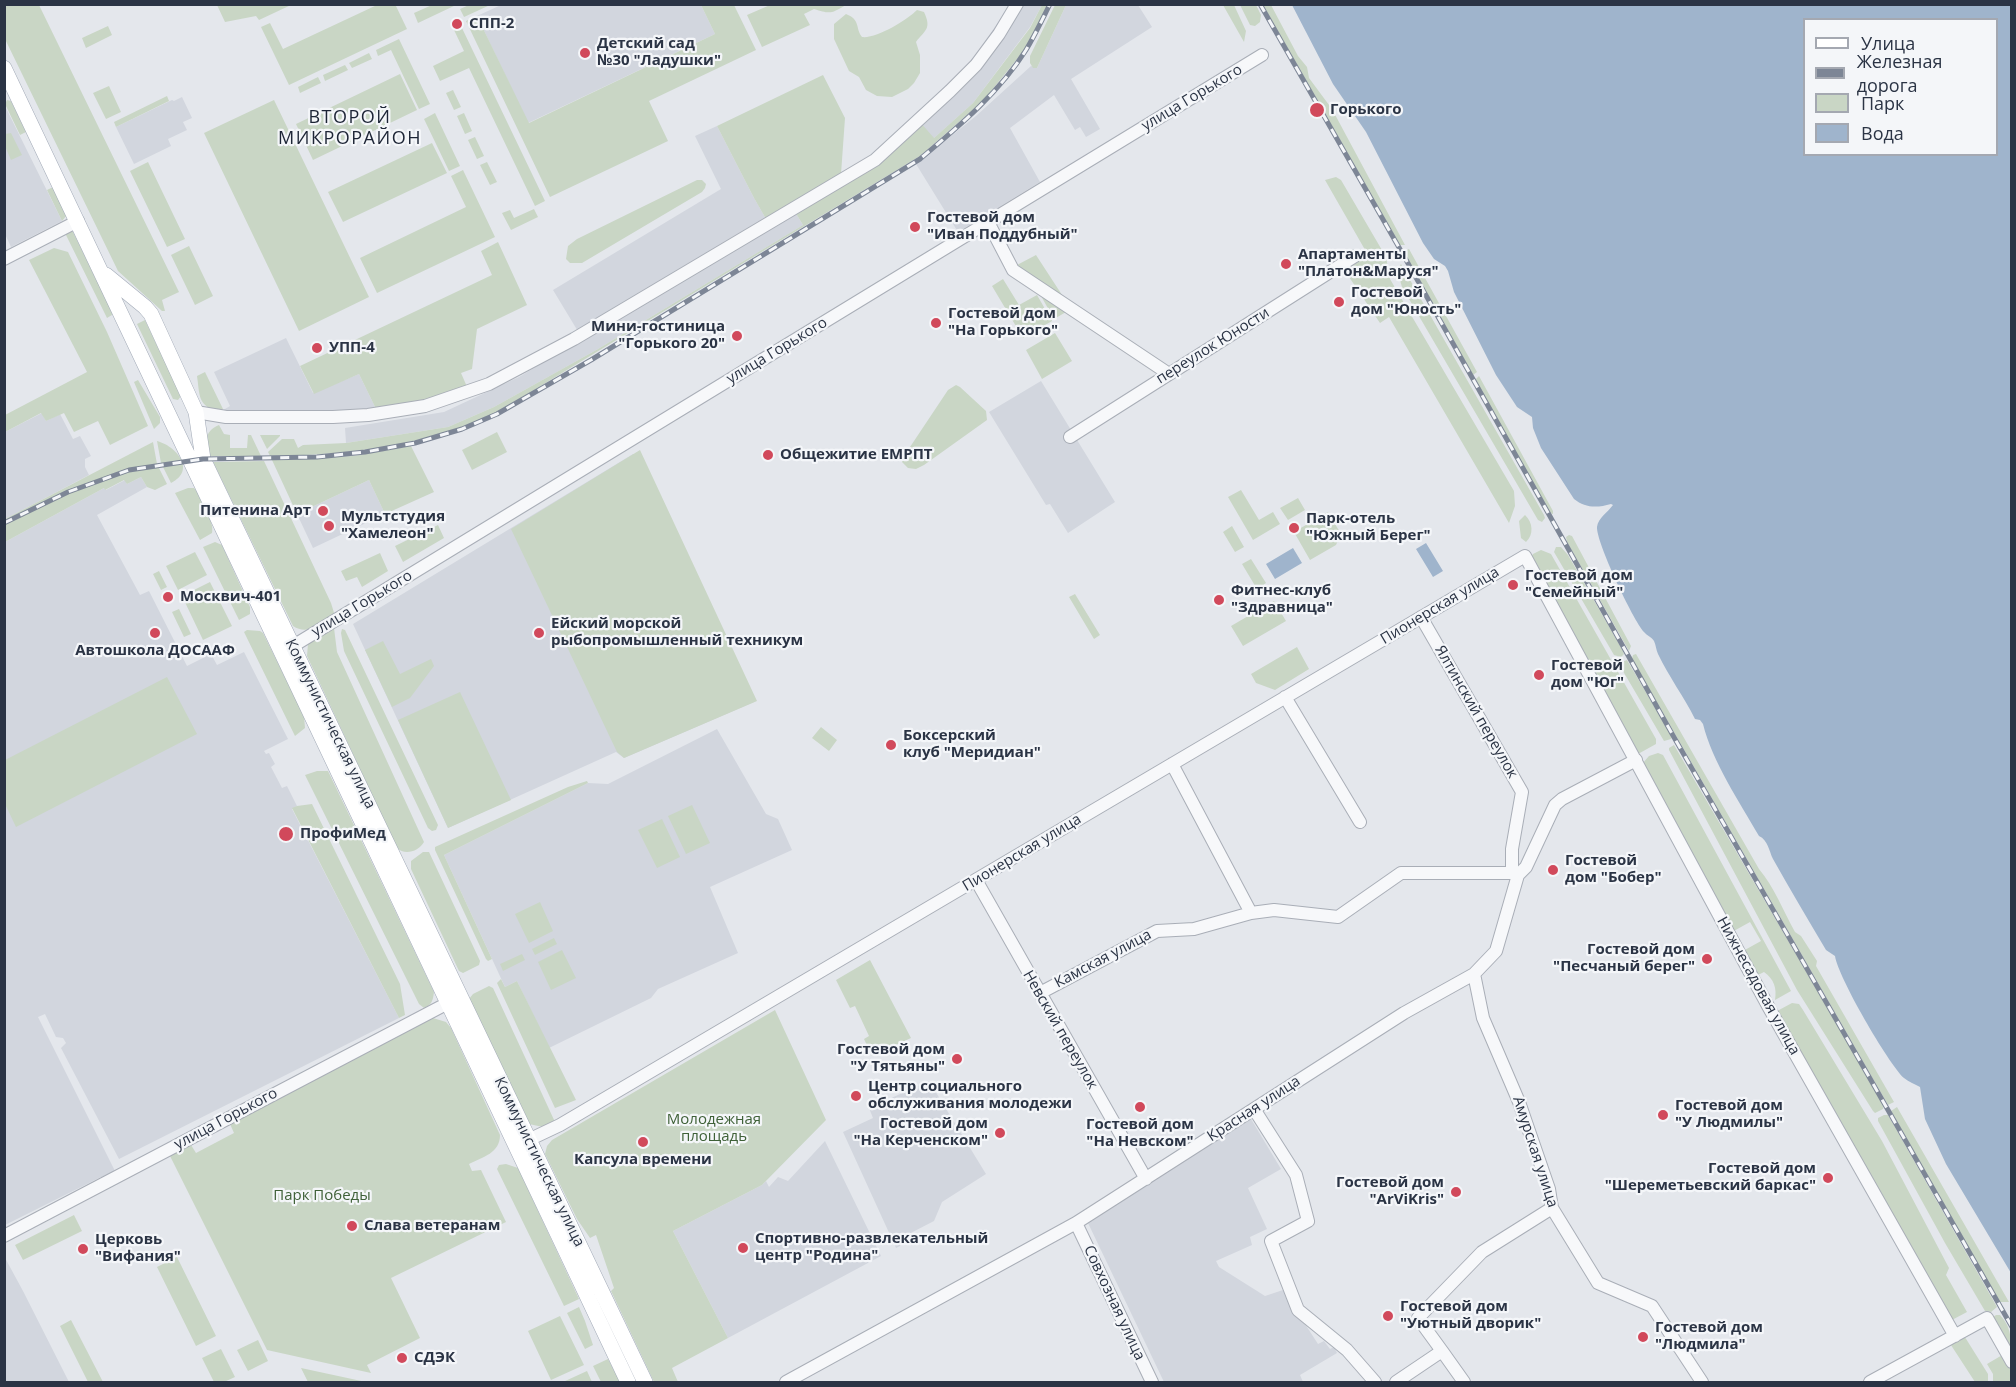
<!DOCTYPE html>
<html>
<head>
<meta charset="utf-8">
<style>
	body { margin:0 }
	#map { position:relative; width:2016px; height:1387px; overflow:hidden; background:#e4e7ec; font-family:"Open Sans",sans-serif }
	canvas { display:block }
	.frame { position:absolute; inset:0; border:6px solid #2b3445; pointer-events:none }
	.legend { position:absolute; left:1803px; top:18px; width:195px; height:138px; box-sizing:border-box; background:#f4f6f9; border:2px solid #a4a8b1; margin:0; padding:8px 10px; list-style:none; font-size:18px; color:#2b3445 }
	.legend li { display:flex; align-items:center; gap:12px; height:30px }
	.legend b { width:30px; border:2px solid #a4a8b1 }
</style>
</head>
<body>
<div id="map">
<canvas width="2016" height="1387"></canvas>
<div class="frame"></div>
<ul class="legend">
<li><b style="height:8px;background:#fff"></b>Улица</li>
<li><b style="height:8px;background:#7d8696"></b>Железная дорога</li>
<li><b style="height:16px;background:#c9d6c5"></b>Парк</li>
<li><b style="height:16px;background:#9fb4cc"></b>Вода</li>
</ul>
</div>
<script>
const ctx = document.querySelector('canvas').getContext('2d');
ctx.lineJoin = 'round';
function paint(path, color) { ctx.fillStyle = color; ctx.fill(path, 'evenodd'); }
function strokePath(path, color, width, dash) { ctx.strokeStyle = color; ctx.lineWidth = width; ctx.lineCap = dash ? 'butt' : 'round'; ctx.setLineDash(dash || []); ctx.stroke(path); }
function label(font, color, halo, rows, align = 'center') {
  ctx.font = font + ' "Open Sans",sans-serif'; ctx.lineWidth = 4.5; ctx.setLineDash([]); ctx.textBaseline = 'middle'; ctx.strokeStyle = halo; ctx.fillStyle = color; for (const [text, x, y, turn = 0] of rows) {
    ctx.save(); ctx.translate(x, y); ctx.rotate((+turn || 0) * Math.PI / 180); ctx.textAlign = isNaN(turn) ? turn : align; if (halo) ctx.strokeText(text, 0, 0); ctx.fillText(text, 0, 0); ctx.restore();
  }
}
paint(new Path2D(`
	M501 5H701L715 34 528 123 477 16Z
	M1010 5H1042L1030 27 973 103 933 139 915 116 974 57Z
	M1066 5H1138L1152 27 1071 79 1100 129 1086 137 1080 127 1075 130 1054 95 1010 128 1040 182 958 232 916 164 976 116 1031 66 1037 68Z
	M182 97 192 118 183 122 187 130 168 139 171 146 134 164 116 127 172 100 174 101Z
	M4 104 62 221 11 247 5 234Z
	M717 126 754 198 766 219 579 333 553 290 721 189 695 136Z
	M795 212 803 225 598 349 494 407 448 427 346 443 345 428 444 412 519 377Z
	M286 338 313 393 359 374 376 409 340 412H220L230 406 214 372Z
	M1041 381 1115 502 1068 533 1050 504 1046 505 989 412Z
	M42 413 46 421 60 414 73 439 80 436 91 456 85 459V467L89 475 5 519V432Z
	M633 454 754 702 624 758 616 752 448 828 353 624Z
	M141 477 147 487 97 515 140 595 149 591 187 666 211 654 217 665 244 652 288 739 264 751 266 754 269 753 275 764 271 767 282 788 287 786 297 806 292 809 399 1018 119 1159 61 1048 66 1043 63 1038 56 1037 45 1014 38 1017 116 1173 103 1180 101 1177 5 1225 4 547 6 546 5 542 104 488 106 490 125 480 127 484Z
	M369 480 385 514 313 548 297 514Z
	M717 729 766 814 778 819 792 850 710 887 738 953 658 989 651 998 549 1048 517 981 505 987 444 855 588 783 608 784Z
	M929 1081 986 1174 942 1202 934 1221 901 1238 900 1246 896 1248 843 1132 873 1118 869 1108Z
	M1251 1119 1281 1169 1248 1188 1267 1229 1250 1237 1252 1245 1216 1261 1219 1267 1265 1296 1283 1290 1318 1344 1324 1341 1330 1349 1334 1347 1337 1353 1300 1375 1303 1382H1164L1088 1223Z
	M825 1141 881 1256 728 1338 673 1231 762 1185 766 1181 769 1187 778 1177 788 1181Z
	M4 1256 23 1291 69 1382H5Z`), '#d2d6de');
paint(new Path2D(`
	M7 4 39 5 179 292 162 300 165 311H162L118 271 5 39V5Z
	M395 4 407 29 289 85 261 27 270 23 283 49 377 5Z
	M217 5H291L259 20 256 16 225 22Z
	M432 5V4L456 5 418 23 414 13Z
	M469 5V4L490 5 464 17 460 9Z
	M701 5H734L756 50 649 101 668 141 550 197 466 21 477 16 529 123 715 34Z
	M770 5V4L846 5C831 14 830 14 814 9L804 14 810 25 762 47 747 15Z
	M1042 5H1049L1026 48 983 101 920 156 501 410C429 446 349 455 270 456L268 452 282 439H294L298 448 303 445 346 443 448 427 494 407 598 349 803 225 795 212 920 122 934 138 973 103 1030 28Z
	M1055 5H1066L1037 68H1033L1030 63V56Z
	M1223 5H1234L1246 31 1244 42Z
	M1240 5H1256L1261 15 1260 22 1255 26 1250 25Z
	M1263 5H1271L1298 56 1307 67 1309 78 1332 109 1405 245H1400Z
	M917 10 924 12C932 29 925 30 916 42L920 55V73L914 83 908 89 892 97 877 96 866 90 859 77 849 71 834 39V24L846 14C861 20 855 28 862 37 876 39 907 20 917 10Z
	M108 26 112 35 86 48 82 38Z
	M461 26 545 201 535 206 469 68 440 81 433 66 464 51 454 30Z
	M399 39 430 104 419 109 391 50 378 56 376 50Z
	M369 53 372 59 352 68 349 63Z
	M345 65 348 70 325 81 323 75Z
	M400 74 417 110 313 160 296 124Z
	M823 75 845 118 841 174 766 219 754 198 717 126Z
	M318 77 321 83 300 93 298 87Z
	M109 86 121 112 106 119 93 93Z
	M453 90 461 107 454 110 446 93Z
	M167 96 169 101 116 127 114 122Z
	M7 100 11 101 26 132 20 135 5 104Z
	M274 100 369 297 299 331 204 133Z
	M435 113 460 166 449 171 424 119Z
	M464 113 472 131 465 134 457 116Z
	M11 133 22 155 11 160 5 146V134Z
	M475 137 484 156 477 159 468 140Z
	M432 143 447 173 343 222 328 192Z
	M148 162 185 239 167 247 130 171Z
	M487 162 497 182 490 185 480 165Z
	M463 170 495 237 377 293 360 258 466 207 451 176Z
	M1336 177 1341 180 1386 257 1390 279 1514 491 1515 506 1509 523 1389 317 1380 323 1345 271 1368 255 1325 180Z
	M697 180H702L706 184 705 188 702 192 582 263H570L566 259 568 246 577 239Z
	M53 187 67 215 62 221 47 190Z
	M534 209 538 217 511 230 502 213 510 210 514 218Z
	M69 231 73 232 112 312V315L107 318 65 233Z
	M498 242 527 305 477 329 472 369 461 373 468 389 426 401 376 409 359 374 314 394 300 366 492 275 481 251Z
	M189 246 213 296 195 305 171 255Z
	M54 248 68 252 107 332 148 426 110 445 98 421 74 432 64 413 46 421 41 413 5 432V415L87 372 29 260Z
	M1409 249 1477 372 1473 375 1405 254V251Z
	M1036 255 1064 298 1020 270 1017 265Z
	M1401 264 1544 515 1545 518 1542 522 1538 520 1402 287 1397 270Z
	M1003 279 1019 305 1037 295 1052 321 1023 338 992 286Z
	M1041 296 1066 312 1054 319Z
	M145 320 181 396 178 400 173 399 137 324Z
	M1055 333 1072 361 1042 379 1026 350Z
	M205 372 223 409 220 412C197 406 200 396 197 376Z
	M1479 376 1553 511V514L1550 513 1475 380Z
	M138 380 160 417V423L154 429 134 382Z
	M956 385 960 387 986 411 987 420 924 465 916 469 908 468 902 462 904 456 948 390Z
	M219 425 224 434 230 435V448H247L248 435H251L261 456H210C205 443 203 432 219 425Z
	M497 432 507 452 472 470 462 450Z
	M260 435H280V436L267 449Z
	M157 441C176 446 197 470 171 483L161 463Z
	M153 442 157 464 167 484 155 490 147 487 141 477 127 484 124 480 105 490 104 488 5 542 6 546 5 547V519Z
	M411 446 434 492 385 514 369 480 297 514 272 460 353 456Z
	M640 450 757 701 624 758 617 752 511 529Z
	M264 461 331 603 335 616C322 623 308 636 293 626L213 462Z
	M188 488H194C201 496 215 523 212 533L200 540 175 493Z
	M1241 490 1259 520 1273 512 1280 524 1253 540 1228 497Z
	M1298 498 1305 510 1288 520 1280 508Z
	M1328 512 1341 534 1336 545 1310 560 1294 532Z
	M1525 515C1533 522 1534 535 1526 542L1521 538 1519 521Z
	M438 525 444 538 403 562 395 546Z
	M1232 526 1244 547 1235 552 1223 532Z
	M1569 535 1572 536 1631 646 1629 651 1567 542 1566 537Z
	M215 542 222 545 250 607V614L239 620 203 547Z
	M1556 547H1561L1568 555 1623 651 1624 654 1621 657 1614 655 1554 552Z
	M1541 550 1551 554 1656 739V744L1638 754 1531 557 1533 554Z
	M195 552 207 575 178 590 166 566Z
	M380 553 388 571 362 587 357 577 346 581 341 571Z
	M1251 559 1266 583 1257 589 1242 564Z
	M159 571 167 587 161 590 153 574Z
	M210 582 232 626 203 640 182 596Z
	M1075 594 1100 635 1094 639 1069 597Z
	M1274 601 1286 621 1243 646 1231 626Z
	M179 609 191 634 184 637 172 612Z
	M334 628 337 652 424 842C419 851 405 856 397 848L307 656 308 644Z
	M342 629 345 630 438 825 436 830 432 831 428 828 344 651 341 633Z
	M247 630 260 631 263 633 304 716 305 728 295 736 244 632Z
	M383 641 400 674 431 659 434 666 410 698 392 707 365 650Z
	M1297 647 1309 669 1275 690 1256 683 1251 674Z
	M1636 654 1759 869C1774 887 1783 910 1795 932L1801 936 1817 961 1816 966 1894 1102 1888 1105 1632 659 1633 655Z
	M1627 660 1672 737 1671 739 1664 741 1620 666 1622 662Z
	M167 677 197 734 16 827 5 804V760Z
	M460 692 511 800 448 828 398 720Z
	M821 727 837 740 829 751 812 738Z
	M1674 745 1884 1105 1883 1109 1875 1113 1873 1111 1797 990 1669 750V748Z
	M1658 753 1663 755 1791 991 1775 1000C1777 988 1774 979 1764 972L1756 976 1743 951 1761 941 1750 922 1732 932 1642 764 1649 756Z
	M317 771H328L434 992C433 1000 432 1005 424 1008L419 1004 305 775Z
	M587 781 588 783 444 855 492 959 488 961 486 959 435 850V847L568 787Z
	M312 804 400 984 405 1015 399 1018 292 808 297 806Z
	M692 805 710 843 686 854 668 816Z
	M662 819 680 857 657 868 638 830Z
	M423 852H429L480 961 479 965 463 973 459 971 411 869V861Z
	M540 902 553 931 529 943 515 914Z
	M554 938 557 944 535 955 532 949Z
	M562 950 576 978 551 990 538 962Z
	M522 954 525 960 503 971 500 964Z
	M870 960 911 1038 872 1056 864 1039 869 1036 855 1006 850 1008 836 980Z
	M501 979 505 987 517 981 576 1100 555 1108 497 983Z
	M489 986 493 988 555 1122 543 1127 529 1124 469 999 473 994Z
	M1792 1003 1799 1004 1803 1010 1882 1141 1949 1268 1946 1275 1967 1312 1950 1321 1778 1013 1779 1010Z
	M775 1010 826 1120 762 1185 673 1231 728 1338 672 1368 678 1382H654L611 1291 614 1288 596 1235 590 1238 577 1219 545 1154 547 1146 552 1140Z
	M433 1018 446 1022 451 1028 500 1135C500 1153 483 1157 469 1164L472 1171 481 1170 506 1222 391 1278 420 1338 367 1365 371 1373 267 1350 170 1156 191 1145 196 1153 234 1133 230 1124Z
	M1897 1107 2009 1302H1999L1891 1111Z
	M1884 1115H1888L1997 1307 1991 1312 1985 1311 1945 1243 1878 1121V1118Z
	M506 1164 518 1168 579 1299 564 1306 497 1169 499 1165Z
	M74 1215 82 1231 23 1260 15 1245Z
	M177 1257 216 1336 196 1346 157 1267Z
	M579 1307 585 1321 593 1345 585 1349 567 1313Z
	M1996 1315H2000C2012 1328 2011 1339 2011 1355L1992 1318Z
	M560 1316 584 1365 551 1380 528 1331Z
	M71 1320 103 1382H88L60 1326Z
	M1963 1334 1988 1374V1382H1975L1949 1342Z
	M258 1340 268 1361 248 1371 237 1350Z
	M221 1349 235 1377 224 1382H214L202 1358Z
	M2004 1354 2011 1368V1382H1993V1374L1987 1364Z
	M608 1359 620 1382H601L593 1366Z
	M301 1368 366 1382H308Z
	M587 1371 592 1382H563Z`), '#c9d6c5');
paint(new Path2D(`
	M1292 5H2011V1273L1946 1164 1925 1119 1920 1087C1915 1084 1909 1082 1904 1078 1888 1063 1838 977 1835 956L1826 950C1808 920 1790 889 1773 859 1769 851 1768 840 1759 836 1740 803 1712 761 1703 724L1700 720 1695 719C1684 697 1669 677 1658 654 1656 650 1656 645 1654 641 1652 637 1647 636 1644 632 1633 620 1596 542 1597 527 1598 518 1608 512 1613 505L1611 504C1597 508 1585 508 1574 499L1541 448 1533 428 1532 417 1517 407 1496 375 1454 292 1448 271 1445 266 1434 259 1423 243 1366 132 1333 84ZM1804 20H1996V154H1804Z
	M1426 543 1443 571 1433 577 1416 549Z
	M1293 548 1302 563 1275 579 1266 564Z`), '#9fb4cc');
const minor = new Path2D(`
	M988 222 1013 270 1169 374
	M4 259 78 221
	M196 412 226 417H333L368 415 425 406 489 384 574 339 875 160 950 91 976 65 999 34 1017 4
	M1070 437 1355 256
	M1421 617 1522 792 1512 849V873L1518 875
	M293 646 1262 55
	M1285 697 1360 822
	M1172 764 1251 913
	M976 880 1146 1179
	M1474 974 1483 1018 1519 1102 1549 1189 1552 1208 1598 1283 1652 1306 1702 1382
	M1040 993 1157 931 1194 929 1251 913 1274 910 1338 917 1401 873H1512
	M1254 1109 1296 1175 1308 1221 1271 1241 1298 1310 1347 1350 1375 1382
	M522 1143 560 1125 1525 556 1768 1006 1955 1336
	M1076 1223 1152 1382
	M4 1236 448 1003
	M1442 1351 1418 1318 1482 1252 1552 1208
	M786 1382 1076 1223 1404 1013 1474 974 1496 951 1518 875 1526 867 1555 805 1562 799 1636 760
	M1396 1382 1442 1351 1464 1382
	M1870 1382 1987 1318 2012 1362`);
const major = new Path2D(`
	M4 68 628 1382
	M106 275 145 307 151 314 196 412 203 459 645 1382`);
strokePath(minor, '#a9aeb7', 14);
strokePath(major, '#a3abb8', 16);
strokePath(minor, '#f7f8fa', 12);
strokePath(major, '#fff', 15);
const rail = new Path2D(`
	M1260 4 1405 258 1675 739 1864 1068 2012 1327
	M4 523 68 492 129 470 203 459 317 457 365 452 415 443 462 429 497 414 591 360 920 159C959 126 999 93 1026 50 1035 35 1042 20 1050 4`);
strokePath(rail, '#7d8696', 5);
strokePath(rail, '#f4f6f9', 3, [9]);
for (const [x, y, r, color] of [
	[457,24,6,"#d1495b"],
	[585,53,6,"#d1495b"],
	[1317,110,8,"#d1495b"],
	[915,227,6,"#d1495b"],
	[1286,264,6,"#d1495b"],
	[1339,302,6,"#d1495b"],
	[936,323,6,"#d1495b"],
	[737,336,6,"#d1495b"],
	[317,348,6,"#d1495b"],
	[768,455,6,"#d1495b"],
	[323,511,6,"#d1495b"],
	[329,526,6,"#d1495b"],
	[1294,528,6,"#d1495b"],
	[1513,585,6,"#d1495b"],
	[168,597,6,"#d1495b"],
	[1219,600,6,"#d1495b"],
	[155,633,6,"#d1495b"],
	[539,633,6,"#d1495b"],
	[1539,675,6,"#d1495b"],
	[891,745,6,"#d1495b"],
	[286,834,8,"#d1495b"],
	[1553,870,6,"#d1495b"],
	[1707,959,6,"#d1495b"],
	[957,1059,6,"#d1495b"],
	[856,1096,6,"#d1495b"],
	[1140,1107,6,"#d1495b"],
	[1663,1115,6,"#d1495b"],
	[1000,1133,6,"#d1495b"],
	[643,1142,6,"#d1495b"],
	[1828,1178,6,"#d1495b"],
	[1456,1192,6,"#d1495b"],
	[352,1226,6,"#d1495b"],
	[743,1248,6,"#d1495b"],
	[83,1249,6,"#d1495b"],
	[1388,1316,6,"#d1495b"],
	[1643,1337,6,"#d1495b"],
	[402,1358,6,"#d1495b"]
]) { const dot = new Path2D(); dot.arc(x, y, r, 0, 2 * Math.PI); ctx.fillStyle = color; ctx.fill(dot); strokePath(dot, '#f4f6f9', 2); }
label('bold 15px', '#2b3445', '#f4f6f9', [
	["СПП-2",469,24],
	["Детский сад",597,44],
	["№30 \"Ладушки\"",597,61],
	["Горького",1330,110],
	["Гостевой дом",927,218],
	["\"Иван Поддубный\"",927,235],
	["Апартаменты",1298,255],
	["\"Платон&Маруся\"",1298,272],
	["Гостевой",1351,293],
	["дом \"Юность\"",1351,310],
	["Гостевой дом",948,314],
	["\"На Горького\"",948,331],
	["Мини-гостиница",725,327,"right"],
	["\"Горького 20\"",725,344,"right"],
	["УПП-4",329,348],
	["Общежитие ЕМРПТ",780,455],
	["Питенина Арт",311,511,"right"],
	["Мультстудия",341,517],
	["\"Хамелеон\"",341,534],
	["Парк-отель",1306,519],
	["\"Южный Берег\"",1306,536],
	["Гостевой дом",1525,576],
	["\"Семейный\"",1525,593],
	["Фитнес-клуб",1231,591],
	["\"Здравница\"",1231,608],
	["Москвич-401",180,597],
	["Ейский морской",551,624],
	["рыбопромышленный техникум",551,641],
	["Автошкола ДОСААФ",155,651,"center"],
	["Гостевой",1551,666],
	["дом \"Юг\"",1551,683],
	["Боксерский",903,736],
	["клуб \"Меридиан\"",903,753],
	["ПрофиМед",300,834],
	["Гостевой",1565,861],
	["дом \"Бобер\"",1565,878],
	["Гостевой дом",1695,950,"right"],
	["\"Песчаный берег\"",1695,967,"right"],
	["Гостевой дом",945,1050,"right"],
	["\"У Тятьяны\"",945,1067,"right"],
	["Центр социального",868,1087],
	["обслуживания молодежи",868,1104],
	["Гостевой дом",1675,1106],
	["\"У Людмилы\"",1675,1123],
	["Гостевой дом",988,1124,"right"],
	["\"На Керченском\"",988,1141,"right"],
	["Гостевой дом",1140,1125,"center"],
	["\"На Невском\"",1140,1142,"center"],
	["Капсула времени",643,1160,"center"],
	["Гостевой дом",1816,1169,"right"],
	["\"Шереметьевский баркас\"",1816,1186,"right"],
	["Гостевой дом",1444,1183,"right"],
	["\"ArViKris\"",1444,1200,"right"],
	["Слава ветеранам",364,1226],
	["Спортивно-развлекательный",755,1239],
	["центр \"Родина\"",755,1256],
	["Церковь",95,1240],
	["\"Вифания\"",95,1257],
	["Гостевой дом",1400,1307],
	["\"Уютный дворик\"",1400,1324],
	["Гостевой дом",1655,1328],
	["\"Людмила\"",1655,1345],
	["СДЭК",414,1358]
], 'left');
label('15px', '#2b3445', '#f4f6f9', [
	["улица Горького",1192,98,-31],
	["переулок Юности",1213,346,-32],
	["улица Горького",777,351,-31],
	["улица Горького",362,604,-31],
	["Пионерская улица",1440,606,-31],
	["Ялтинский переулок",1476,712,60],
	["Коммунистическая улица",330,724,64],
	["Пионерская улица",1022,853,-31],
	["Камская улица",1103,959,-28],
	["Нижнесадовая улица",1758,986,61],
	["Невский переулок",1060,1030,60],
	["Красная улица",1254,1109,-33],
	["улица Горького",226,1119,-28],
	["Амурская улица",1535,1152,72],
	["Коммунистическая улица",539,1162,64],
	["Совхозная улица",1114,1303,65]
]);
label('15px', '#3f6138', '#f4f6f9', [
	["Молодежная",714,1120],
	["площадь",714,1137],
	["Парк Победы",322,1196]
]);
ctx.letterSpacing = '1.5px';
label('18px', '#1d2536', '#f4f6f9', [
	["ВТОРОЙ",350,118],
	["МИКРОРАЙОН",350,139]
]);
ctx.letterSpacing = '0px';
</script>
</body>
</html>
